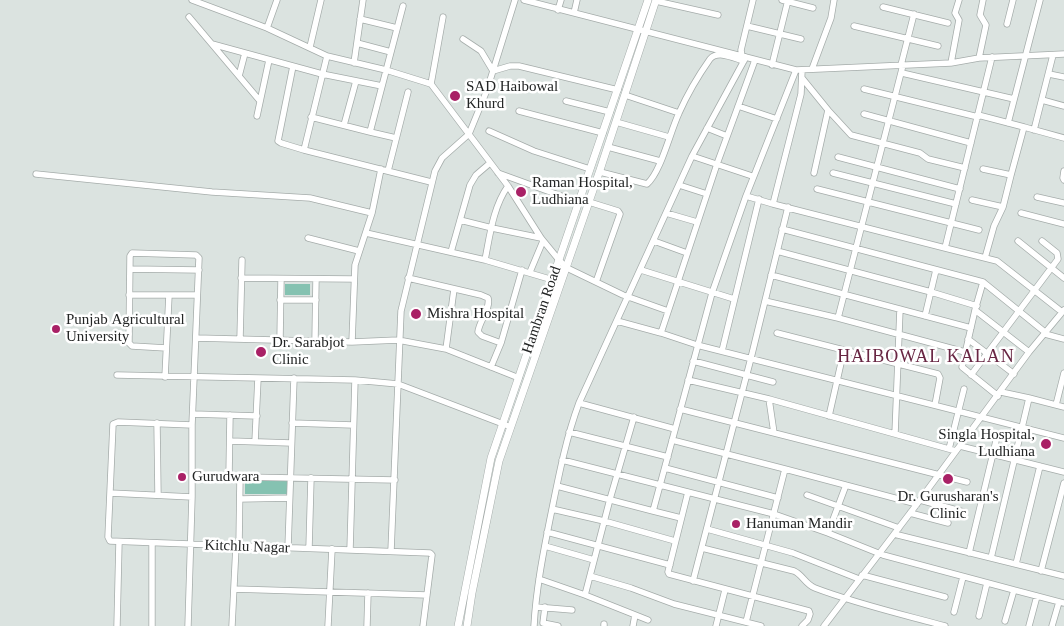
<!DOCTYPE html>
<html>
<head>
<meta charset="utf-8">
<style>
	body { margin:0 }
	canvas { display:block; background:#dbe3e0 }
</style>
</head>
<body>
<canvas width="1064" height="626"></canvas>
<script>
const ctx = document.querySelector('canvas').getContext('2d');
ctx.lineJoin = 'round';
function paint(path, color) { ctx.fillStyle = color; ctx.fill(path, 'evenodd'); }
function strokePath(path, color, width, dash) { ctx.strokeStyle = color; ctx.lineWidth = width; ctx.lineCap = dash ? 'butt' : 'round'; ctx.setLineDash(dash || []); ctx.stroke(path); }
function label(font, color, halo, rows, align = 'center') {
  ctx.font = font + ' "Times New Roman",serif'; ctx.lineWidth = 5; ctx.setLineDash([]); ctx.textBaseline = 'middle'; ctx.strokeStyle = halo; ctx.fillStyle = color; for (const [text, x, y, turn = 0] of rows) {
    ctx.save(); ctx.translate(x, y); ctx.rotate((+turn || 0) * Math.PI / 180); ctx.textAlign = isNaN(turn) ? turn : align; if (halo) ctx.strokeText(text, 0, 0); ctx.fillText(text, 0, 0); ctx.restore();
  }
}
paint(new Path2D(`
	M285 284H310V295H285Z
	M245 478H288V494H245Z`), '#85c2b1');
const minor = new Path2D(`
	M192 0 267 28 327 56 386 70 431 84 508 186 541 238 559 260 567 268 623 295 668 311
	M524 0 796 70 951 63 979 58 1064 54
	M782 0 813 8
	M656 1 718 15
	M883 7 948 23
	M558 10 561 0
	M574 13 577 0
	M189 17 260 101
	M360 19 397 28
	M1007 24 1013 0
	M747 26 801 39
	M854 26 938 46
	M267 28 277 0
	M463 39 481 51 493 71 510 66H519L618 90
	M357 43 391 52
	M212 44 322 74 382 86
	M310 47 321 0
	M327 56 304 150 431 182
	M742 56 741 50 753 0
	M979 58 986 25 980 15 983 0
	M354 63 363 0
	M951 63 959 20 955 13 959 0
	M772 65 788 0
	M901 65 914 14
	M293 66 278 141 281 143 304 150
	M812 69 831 18 834 0
	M902 73 1014 99
	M1049 74 1064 77
	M239 76 245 53
	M802 78 828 110 814 173
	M431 84 443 17
	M864 89 978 117
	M625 95 679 113
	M1042 100 1064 106
	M566 101 610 112
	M738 106 777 119
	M828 110 851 135 920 153 928 159 965 168
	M519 111 603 133
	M864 114 971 143
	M978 115 1024 127 1011 175
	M257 116 269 60
	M311 117 370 132 403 6
	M616 122 669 137
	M1008 123 1040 0
	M344 125 356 81
	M1024 127 1064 138
	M707 128 727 136
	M1034 130 1053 55
	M489 131 534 151 590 169
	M370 132 396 138
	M608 147 660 161
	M692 156 752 176
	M838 157 960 189
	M983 169 1011 175 1003 207
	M388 171 408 92
	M1064 171 1063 178 1064 180
	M600 172 647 184C661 172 670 132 679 113 687 95 698 76 710 59 718 50 733 58 744 61
	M498 173 578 202
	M833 173 956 204
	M36 174 212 192 310 198 372 213
	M679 185 707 194
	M817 189 979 230
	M746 196 796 70
	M1037 197 1064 203
	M972 200 1003 207 994 226 985 258
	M589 202 618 211 620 214 596 282
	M773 204 945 248 992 57
	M666 213 697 222
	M1021 213 1064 224
	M460 220 492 228 541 238
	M782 229 983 282
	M366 233 485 260 553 280
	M308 238 359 251
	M654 241 687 253
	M1018 241 1064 278
	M945 248 997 261 1062 312
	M777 251 931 292 977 306
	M451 252 470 185 476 175 490 163
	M485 260C490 235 493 207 508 186
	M130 269 199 270
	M641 270 734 299
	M530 272 543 241
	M771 275 971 328
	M241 278 354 279
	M408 278 481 295 488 298C491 309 479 321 478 332L482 336 501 343 491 367
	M129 295H197
	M280 300H316
	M765 301 838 318 965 352
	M975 310 962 367 998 396
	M925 316 936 270
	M129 318 168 320
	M838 318 903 65
	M617 321 661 333 717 164 755 60
	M661 333 697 345 1064 438
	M777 333 938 374 940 378 935 405
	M1045 334 1064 339
	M196 338 352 342 398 340 446 349 519 378
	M240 339 242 260
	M968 339 1014 374
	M280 340 281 279
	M315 341 316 279
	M352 342 355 265 372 213 381 169
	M501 343 522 270
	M166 348 132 346 129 343 130 256 132 253 196 255 199 258 192 425V497L188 626
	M446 349 454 289
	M722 351 759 199
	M1029 352 975 310 983 282 1046 333
	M693 361 773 382
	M117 375 355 380 398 384 511 427
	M971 375 1058 259 1057 253 1042 241
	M165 377 169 295
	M688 380 769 399 956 451
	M1029 398 1064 407
	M769 399 774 433
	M579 403 675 429
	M1056 405 1064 373
	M680 409 967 482
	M193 414 257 416
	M829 416 844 350
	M157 423 158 495
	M292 423 353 425
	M192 425 118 422 113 424 108 537 110 541 430 553 432 555 423 626
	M569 432 668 457
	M895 434 900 309
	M672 440 785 469 746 622
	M230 441 291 443
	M255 442 258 378
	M960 446 1064 472
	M949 449 964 389
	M562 460 774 514 828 533 883 555 1014 590
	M665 468 778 498
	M785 469 917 504
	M192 476 395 480
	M229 476 230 415
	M557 486 653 511 712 293 746 196 773 204 801 94 802 70
	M688 492 668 572 669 574 809 611 810 614 808 620 802 626
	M110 493 192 497
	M807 495 899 528
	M240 499 289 498
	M920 500 964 512
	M552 509 604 521 675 541
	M653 511 681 518
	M910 513 948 523
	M707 529 793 553 859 579
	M547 532 670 565
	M828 533 846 485
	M894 534 1064 576
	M545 546 594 560
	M239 547 240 476
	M288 548 294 378
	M309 548 311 478
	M702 548 794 571C803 575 805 584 815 588 857 604 901 614 945 626
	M350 550 355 380
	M391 551 401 311 435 171 442 158 469 134 487 90 515 0
	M969 553 996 441
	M991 558 1029 398 1001 392
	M1016 564 1040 466
	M1041 571 1064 483
	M862 575 945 597
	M590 576 631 588 674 604 761 626
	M539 579 585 595 610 499 634 417
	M693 581 751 358 788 207
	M234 589 427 595
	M585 595 648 620
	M536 607 572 610
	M545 607 543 623 558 626
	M954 612 963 577
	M979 616 987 583
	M1005 621 1014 590 1064 603
	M117 626 119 542
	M152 626V543
	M232 626 236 546
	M328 626 332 549
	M367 626 368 593
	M534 626C536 590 543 554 550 519 558 480 565 441 579 403L692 156 746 57
	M604 626V624
	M633 626 635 615
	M716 626 725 590
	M824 626 917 504 1029 352 1064 310
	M1029 626 1037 596
	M1052 626 1059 602`);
const major = new Path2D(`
	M458 626 491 458 648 0
	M467 626 472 593 499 461 600 170 656 0`);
strokePath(minor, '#a5acaa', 7);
strokePath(major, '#a5acaa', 8);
strokePath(minor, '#fff', 5.5);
strokePath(major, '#fff', 7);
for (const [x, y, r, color] of [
	[455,96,6,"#a92166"],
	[521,192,6,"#a92166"],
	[416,314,6,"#a92166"],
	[56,329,5,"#a92166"],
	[261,352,6,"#a92166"],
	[1046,444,6,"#a92166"],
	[182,477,5,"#a92166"],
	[948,479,6,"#a92166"],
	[736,524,5,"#a92166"]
]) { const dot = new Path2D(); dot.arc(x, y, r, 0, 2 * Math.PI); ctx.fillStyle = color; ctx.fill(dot); strokePath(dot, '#fff', 2); }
label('15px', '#232525', '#fff', [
	["SAD Haibowal",466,87],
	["Khurd",466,104],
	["Raman Hospital,",532,183],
	["Ludhiana",532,200],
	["Mishra Hospital",427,314],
	["Punjab Agricultural",66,320],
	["University",66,337],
	["Dr. Sarabjot",272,343],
	["Clinic",272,360],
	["Singla Hospital,",1035,435,"right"],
	["Ludhiana",1035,452,"right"],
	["Gurudwara",192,477],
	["Dr. Gurusharan's",948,497,"center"],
	["Clinic",948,514,"center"],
	["Hanuman Mandir",746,524]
], 'left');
label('15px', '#232525', '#fff', [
	["Hambran Road",542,310,-71],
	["Kitchlu Nagar",247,547,2]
]);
ctx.letterSpacing = '1px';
label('18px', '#682643', '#fff', [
	["HAIBOWAL KALAN",926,357]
]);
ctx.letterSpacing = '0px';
</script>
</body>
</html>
